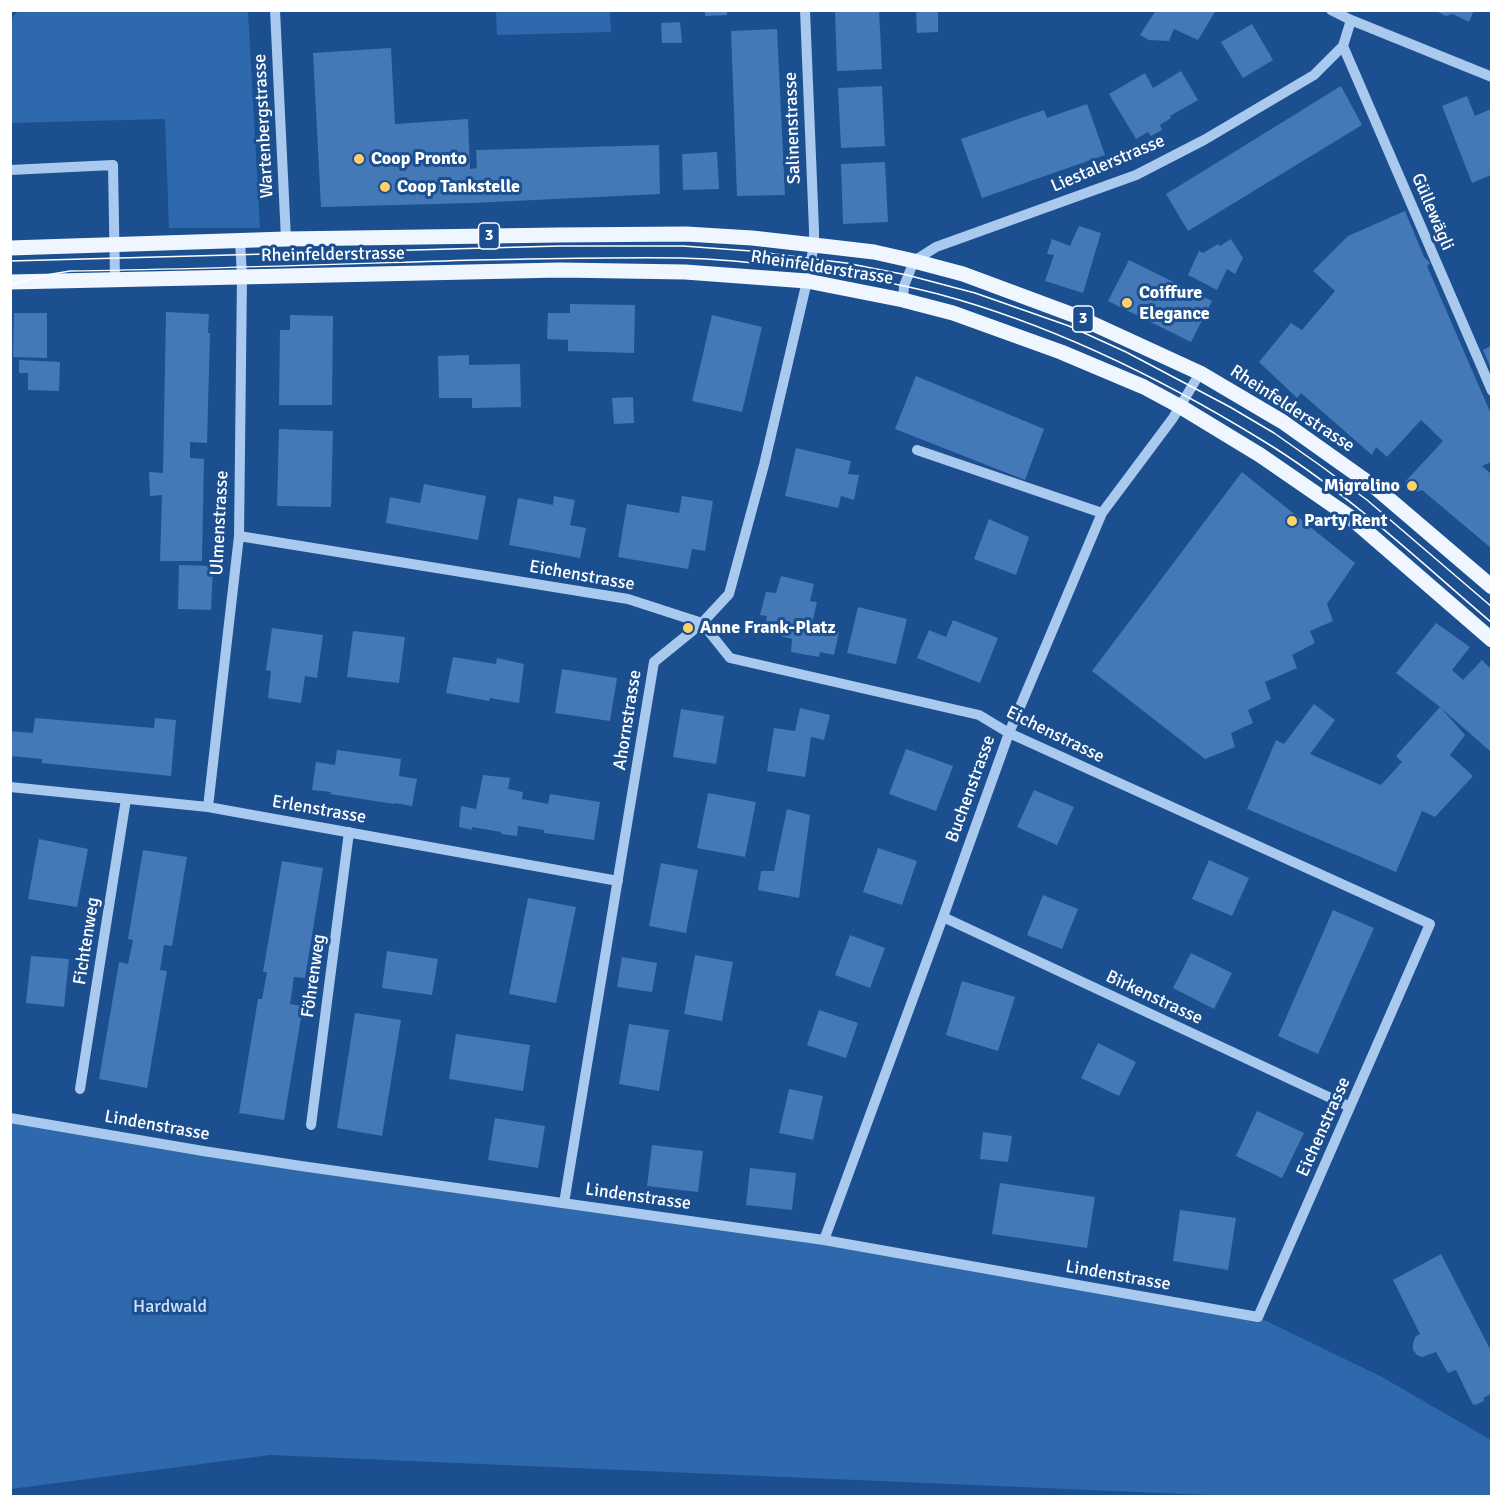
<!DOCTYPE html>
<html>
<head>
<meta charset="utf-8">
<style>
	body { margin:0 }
	#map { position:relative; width:1502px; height:1507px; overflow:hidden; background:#1b4f8f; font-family:Signika,sans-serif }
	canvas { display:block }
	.frame { position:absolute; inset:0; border:12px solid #fff; pointer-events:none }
</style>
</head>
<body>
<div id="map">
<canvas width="1502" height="1507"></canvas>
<div class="frame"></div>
</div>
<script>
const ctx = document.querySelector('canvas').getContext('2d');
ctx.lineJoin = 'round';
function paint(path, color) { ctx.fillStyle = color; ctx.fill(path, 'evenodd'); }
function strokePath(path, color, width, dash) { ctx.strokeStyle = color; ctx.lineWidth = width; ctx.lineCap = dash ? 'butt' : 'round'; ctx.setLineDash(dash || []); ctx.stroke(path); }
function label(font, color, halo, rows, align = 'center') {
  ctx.font = font + ' Signika,sans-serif'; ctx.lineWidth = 6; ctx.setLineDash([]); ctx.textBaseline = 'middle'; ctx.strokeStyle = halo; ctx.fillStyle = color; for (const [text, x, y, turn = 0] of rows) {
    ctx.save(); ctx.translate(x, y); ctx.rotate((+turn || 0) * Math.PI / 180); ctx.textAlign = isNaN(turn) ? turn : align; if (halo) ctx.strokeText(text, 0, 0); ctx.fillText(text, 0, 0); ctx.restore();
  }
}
paint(new Path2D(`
	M19 10 248 11 260 228H169L165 119 11 123V19Z
	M496 11H610L611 32 497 35Z
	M10 1118 824 1240 1258 1317 1382 1377 1491 1440V1496H1231L270 1455 11 1489Z`), '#2e69ad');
paint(new Path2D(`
	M705 10H727V15L705 16Z
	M844 10H879L882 69 837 71 835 11Z
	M916 10H938V32L917 33Z
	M1156 10H1216L1198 40 1174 29 1169 41 1149 40 1140 35Z
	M1434 10H1474L1469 22 1453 14 1446 16Z
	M680 22 682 43H662L661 23Z
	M1252 24 1273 60 1243 78 1221 42Z
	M777 29 785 195 737 196 731 31Z
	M391 48 395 124 468 119 470 169 477 168 476 150 659 145 660 194 472 203 321 207 313 53Z
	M1181 71 1198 100 1170 116 1171 118 1160 125 1162 130 1151 136 1148 132 1136 139 1109 94 1145 73 1153 88Z
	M882 86 885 146 841 148 838 88Z
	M1341 86 1362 125 1188 231 1166 194Z
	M1467 96 1475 116 1491 109V175L1472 183 1442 106Z
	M1087 104 1105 155 982 198 961 139 1044 110 1047 118Z
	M717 152 719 189 683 190 682 154Z
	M885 162 888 222 843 224 841 164Z
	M1405 211 1424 257 1430 263 1427 266 1491 414V462L1482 466 1491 474V548L1422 490 1416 492 1405 482 1443 441 1421 420 1387 457 1376 447 1372 455 1301 393 1297 398 1259 362 1291 323 1302 330 1335 291 1313 271 1348 236Z
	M1079 226 1101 233 1083 293 1045 281 1054 255 1047 254 1052 239 1070 246Z
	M1231 239 1243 258 1235 274 1227 269 1217 290 1188 275 1199 251 1203 253 1218 244 1220 246Z
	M1129 260 1212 301 1191 342 1108 301Z
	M570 304 635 305 634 353 568 351V340L547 339 548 313H570Z
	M166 312 209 314 208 333H210L207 443 190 442V458L204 459 202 561H160L162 495 150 496 149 472 163 473Z
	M14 313H47V358L13 357Z
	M290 315 333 316 332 405H279L280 330H290Z
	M712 315 762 327 742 412 692 401Z
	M1491 346V369L1483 350Z
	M469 355V365L520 364 521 407 472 408V398H439L438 356Z
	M19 360 60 362 59 391 28 390V373H19Z
	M916 376 1044 429 1025 480 895 429Z
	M633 397 634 423 614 424 612 398Z
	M279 429 333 431 331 507 277 506Z
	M796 448 851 461 848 474 859 475 854 500 841 496 838 508 785 496Z
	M1242 472 1355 563 1327 604 1333 621 1310 631 1315 643 1292 655 1297 668 1265 682 1271 699 1248 710 1253 723 1231 733 1235 747 1205 759 1092 671Z
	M424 484 486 496 478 540 386 523 390 497 420 503Z
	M554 496 575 500 570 525 586 528 580 558 509 545 518 498 553 505Z
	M682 496 713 501 705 551 692 549 688 569 618 557 627 504 679 513Z
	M989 519 1029 537 1016 575 974 559Z
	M179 565 213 566 211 610 178 609Z
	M781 576 814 584 810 601 817 602 811 628 839 632 834 655 820 652 819 657 791 652 792 639 764 632 767 616 760 615 766 592 776 593Z
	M858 607 907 619 896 664 847 653Z
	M953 620 998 638 980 683 917 658 929 630 946 637Z
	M1436 623 1470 647 1452 670 1463 680 1482 660 1491 669V752L1440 707 1396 673Z
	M272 628 323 635 317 678 305 676 301 703 268 698 271 671 266 670Z
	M353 631 405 637 399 683 347 677Z
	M453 657 496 664 497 658 524 664 519 703 490 698 489 701 446 693Z
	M562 669 617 678 610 721 555 713Z
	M1314 704 1335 720 1310 754 1381 785 1402 762 1396 756 1440 707 1465 735 1450 755 1473 776 1435 817 1422 811 1396 872 1247 809 1276 740 1284 744Z
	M800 708 830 715 824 740 811 737 805 777 767 771 774 728 795 731Z
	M681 709 724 716 716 764 673 757Z
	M35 718 154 728 155 718 176 720 171 776 42 763V759L10 756V731L33 733Z
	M906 749 953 766 936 811 889 794Z
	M337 750 401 759 399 776 417 779 412 806 395 803 394 804 330 794 331 792 312 790 316 762 335 765Z
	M483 775 510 778 508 789 523 792 522 799 548 804 550 794 600 802 594 840 544 833V830L518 826 517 836 501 834V832L472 827V830L459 827 461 806 476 809Z
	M1034 790 1074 807 1057 845 1017 827Z
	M708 793 756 802 745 857 697 848Z
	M787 809 810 815 799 898 758 890 761 871H774Z
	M39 839 88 849 77 907 28 899Z
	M878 848 917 861 902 905 863 892Z
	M143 850 187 857 172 946 164 945 160 970 167 971 147 1088 99 1079 119 962 128 964 133 940 128 939Z
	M1209 860 1249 878 1232 916 1192 899Z
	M282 861 323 868 305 978 294 977 290 1004 303 1006 284 1120 239 1113 258 999H262L267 972H263Z
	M661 863 698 870 686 933 649 926Z
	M1043 895 1078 909 1062 949 1027 935Z
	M528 898 576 907 556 1003 509 994Z
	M1333 910 1374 928 1318 1054 1278 1036Z
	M850 935 885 948 870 988 835 975Z
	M387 951 438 959 432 995 382 988Z
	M1191 953 1232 973 1214 1009 1173 988Z
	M695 955 733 962 722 1021 684 1014Z
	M31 956 69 959 64 1007 26 1003Z
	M622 957 657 963 652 992 617 987Z
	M962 981 1015 997 998 1051 946 1035Z
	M819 1010 858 1023 846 1058 807 1045Z
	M355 1013 401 1020 382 1136 337 1128Z
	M629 1024 669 1030 659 1091 619 1084Z
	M456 1034 530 1045 523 1091 449 1079Z
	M1098 1043 1136 1062 1119 1096 1081 1078Z
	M789 1089 823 1096 813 1140 779 1133Z
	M1257 1111 1304 1133 1282 1178 1236 1156Z
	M495 1118 545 1126 538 1168 488 1160Z
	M983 1132 1012 1136 1008 1162 980 1159Z
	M652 1145 703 1151 698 1192 647 1186Z
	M750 1168 796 1173 792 1210 746 1205Z
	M1000 1183 1095 1197 1087 1248 992 1234Z
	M1180 1210 1236 1218 1228 1270 1173 1261Z
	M1441 1254 1491 1351V1394L1483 1398 1485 1400 1476 1405 1475 1404 1473 1405 1456 1370 1448 1373 1436 1352 1422 1357 1417 1355 1413 1350V1344L1415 1337 1420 1334 1393 1280Z`), '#4478b7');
strokePath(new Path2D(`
	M275 10 286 239
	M1331 10 1351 20 1492 77
	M1343 46 1492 391
	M10 170 113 165 115 279
	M903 300 904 286 914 261 936 247 1136 175 1204 140 1314 75 1343 46 1351 20
	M917 450 1102 513
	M10 787 208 807 618 881
	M208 807 239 536 242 276 240 240
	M943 917 1350 1107
	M80 1089 126 799
	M10 1118 203 1151 301 1166 824 1240 1258 1317 1430 924 1009 733 979 715 730 658 702 623 628 599 239 536
	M311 1125 349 832
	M564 1203 654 662 702 623 729 594 764 465 807 281 814 245V230L805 10
	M824 1240 943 917 1009 733 1102 513 1173 418 1200 373`), '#a9c9ee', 10);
strokePath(new Path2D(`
	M10 248 286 239 558 235 686 234 752 238 814 245 874 252 914 261 963 274 1076 316 1200 373 1283 422 1376 488 1492 587
	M10 282 560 270 685 272 807 281 903 300 953 313 1061 352 1144 387 1181 407 1260 455 1350 517 1492 640`), '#f0f6ff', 15);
strokePath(new Path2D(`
	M10 261 560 246H683L751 251 846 263 907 275 975 293 1069 326 1126 352 1230 407 1274 433 1321 466 1367 500 1492 607
	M10 286C30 278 49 274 70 271 205 269 340 264 475 260 544 259 613 257 681 258 720 259 758 263 796 268 843 274 892 282 938 294 1054 325 1163 379 1265 442 1347 492 1418 560 1492 623`), '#fff', 1.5);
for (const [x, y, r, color] of [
	[359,159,6,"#ffd166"],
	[385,187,6,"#ffd166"],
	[1127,303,6,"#ffd166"],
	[1412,486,6,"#ffd166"],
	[1292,521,6,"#ffd166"],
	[688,628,6,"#ffd166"]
]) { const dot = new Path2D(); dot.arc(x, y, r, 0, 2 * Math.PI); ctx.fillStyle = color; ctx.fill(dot); strokePath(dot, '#1b4f8f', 2); }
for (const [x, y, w] of [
	[489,236,21],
	[1083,319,21]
]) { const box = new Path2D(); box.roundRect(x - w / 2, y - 13, w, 26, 4.5); ctx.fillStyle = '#1b4f8f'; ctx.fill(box); strokePath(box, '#fff', 1.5); }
label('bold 16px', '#fff', null, [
	["3",489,236],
	["3",1083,319]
]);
label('18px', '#fff', '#1b4f8f', [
	["Wartenbergstrasse",264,126,-93],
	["Salinenstrasse",793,128,-92],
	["Liestalerstrasse",1108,164,-23],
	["Güllewägli",1432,212,67],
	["Rheinfelderstrasse",333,255,-1],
	["Rheinfelderstrasse",822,268,9],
	["Rheinfelderstrasse",1292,409,33],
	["Ulmenstrasse",220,523,-87],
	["Eichenstrasse",582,576,10],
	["Ahornstrasse",628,720,-81],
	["Eichenstrasse",1055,735,26],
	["Buchenstrasse",971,789,-70],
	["Erlenstrasse",319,810,10],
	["Fichtenweg",87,941,-81],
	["Föhrenweg",314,976,-82],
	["Birkenstrasse",1154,998,25],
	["Lindenstrasse",157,1126,10],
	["Eichenstrasse",1324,1127,-66],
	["Lindenstrasse",638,1197,8],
	["Lindenstrasse",1118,1276,10]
]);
label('bold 18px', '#fff', '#1b4f8f', [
	["Coop Pronto",371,159],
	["Coop Tankstelle",397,187],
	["Coiffure",1139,293],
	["Elegance",1139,314],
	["Migrolino",1400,486,"right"],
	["Party Rent",1304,521],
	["Anne Frank-Platz",700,628]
], 'left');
label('18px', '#cfe3fa', '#1b4f8f', [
	["Hardwald",170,1307]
]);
</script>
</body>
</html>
